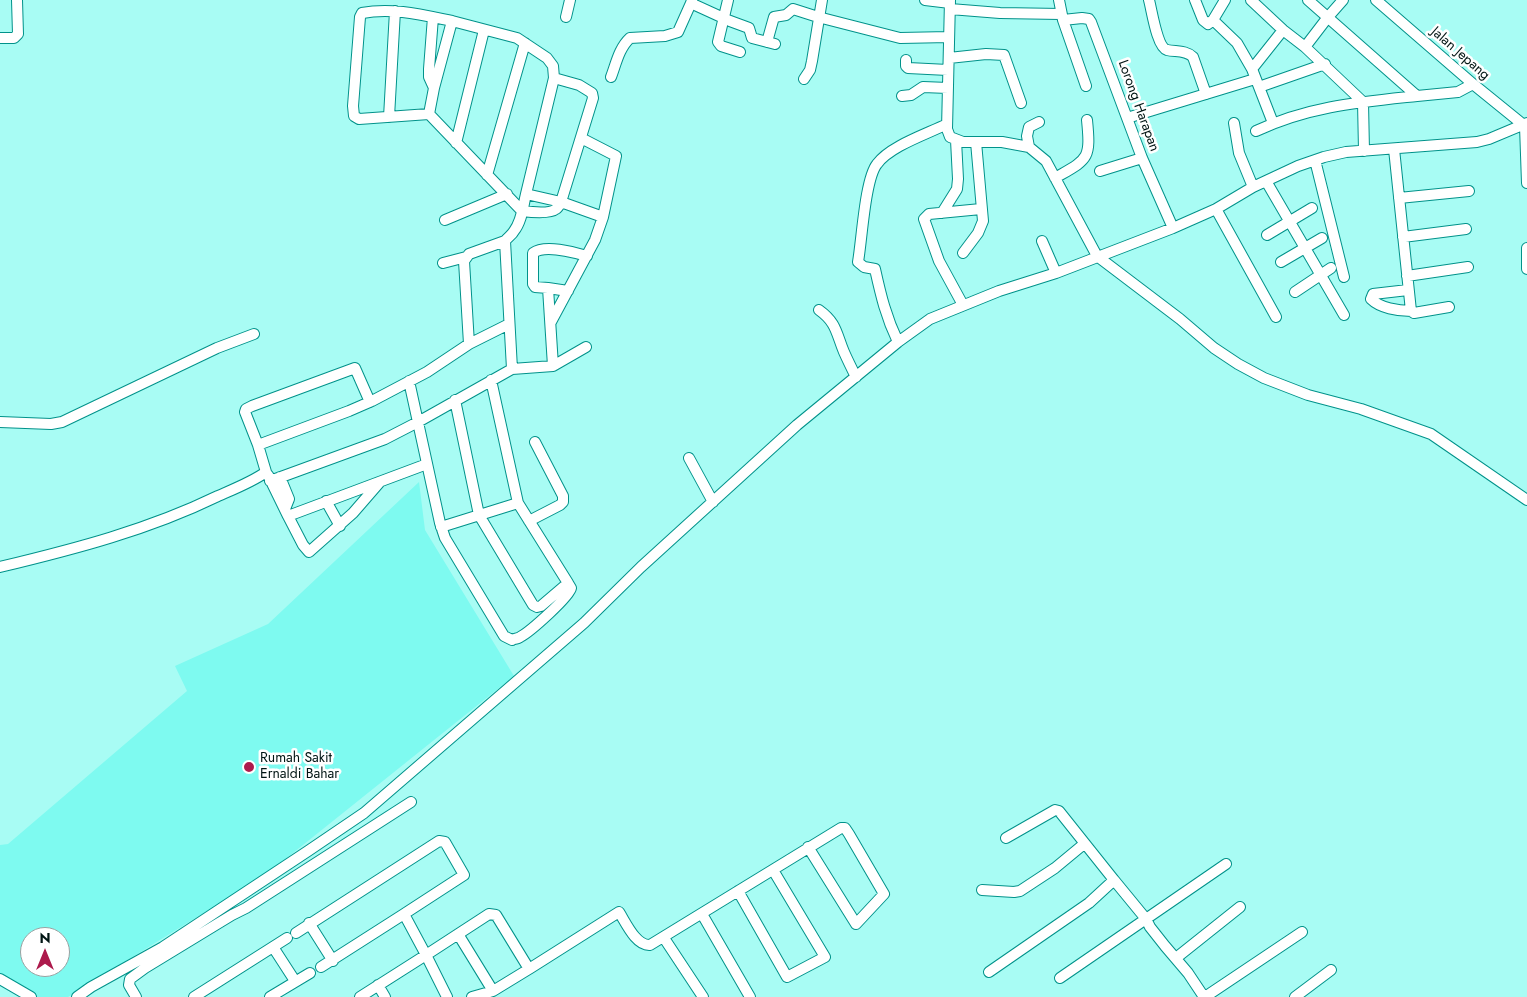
<!DOCTYPE html>
<html>
<head>
<meta charset="utf-8">
<style>
	body { margin:0 }
	#map { position:relative; width:1527px; height:997px; overflow:hidden; background:#a8fcf4; font-family:Jost,sans-serif }
	canvas { display:block }
	.north { position:absolute; left:20px; top:927px; width:50px; height:50px; box-sizing:border-box; background:#fff; border:1px solid #99a1a1; border-radius:50%; rotate:0deg; font-size:14px; font-weight:700; line-height:20px; text-align:center; color:#001413 }
	.north::after { content:''; display:block; margin:auto; width:18px; height:22px; background:#ad1a4c; clip-path:polygon(50% 0,100% 100%,50% 72%,0 100%) }
</style>
</head>
<body>
<div id="map">
<canvas width="1527" height="997"></canvas>
<div class="north">N</div>
</div>
<script>
const ctx = document.querySelector('canvas').getContext('2d');
ctx.lineJoin = 'round';
function paint(path, color) { ctx.fillStyle = color; ctx.fill(path, 'evenodd'); }
function strokePath(path, color, width, dash) { ctx.strokeStyle = color; ctx.lineWidth = width; ctx.lineCap = dash ? 'butt' : 'round'; ctx.setLineDash(dash || []); ctx.stroke(path); }
function label(font, color, halo, rows, align = 'center') {
  ctx.font = font + ' Jost,sans-serif'; ctx.lineWidth = 5; ctx.setLineDash([]); ctx.textBaseline = 'middle'; ctx.strokeStyle = halo; ctx.fillStyle = color; for (const [text, x, y, turn = 0] of rows) {
    ctx.save(); ctx.translate(x, y); ctx.rotate((+turn || 0) * Math.PI / 180); ctx.textAlign = isNaN(turn) ? turn : align; if (halo) ctx.strokeText(text, 0, 0); ctx.fillText(text, 0, 0); ctx.restore();
  }
}
paint(new Path2D(`
	M419 482 425 530 514 676 268 873 68 997H37L0 976V845L8 844 187 691 175 666 268 624ZM30 937H60V967H30Z`), '#7efaf0');
const minor = new Path2D(`
	M692 0 691 3 695 5 730 21 749 28 752 38 775 44
	M728 0 718 42 721 46 740 52
	M925 0 950 3
	M950 0 947 129 950 137 963 142H1002L1029 147 1046 161 1097 256 1180 319 1214 348 1238 364 1264 378 1308 395 1361 409 1431 434 1527 500
	M1059 0 1063 20 1086 86
	M1149 0C1152 11 1157 47 1167 50 1176 52 1186 50 1193 57L1206 94
	M1195 0 1203 20 1208 24 1213 20 1225 0
	M1251 0 1283 30 1305 47 1328 17 1343 0
	M1308 0 1417 96 1458 92 1473 84
	M1376 0 1473 84 1526 127
	M793 9 818 17 900 38 949 37
	M950 9 1000 13 1061 14
	M433 17 429 69V77L434 88
	M566 17 570 0
	M1063 20 1082 18 1089 19 1091 22 1142 158 1173 228
	M1213 20 1237 43 1252 69
	M0 38H14L18 34 17 0
	M767 42 774 17 786 15 793 9
	M1305 47 1363 102 1364 151
	M949 58 986 54 1004 55 1021 103
	M906 60V66L908 68 948 70
	M611 77C616 64 619 48 630 38L665 36 678 32 691 3
	M804 79 810 70 812 61 822 0
	M1259 87 1325 64
	M902 96 911 95 923 87 948 88
	M429 114 359 119 354 116 353 106 360 17 362 13C392 7 423 15 452 21
	M389 117 395 11
	M1127 118 1255 79
	M1234 123 1239 153 1253 187
	M1273 123 1252 69 1283 30
	M1525 126 1527 183
	M1256 131C1309 106 1360 102 1417 96
	M581 138 616 156 603 217
	M456 143 484 30
	M1029 147 1027 136 1029 127 1039 122
	M1394 149 1411 311 1414 313 1449 307
	M1315 160 1344 277
	M1100 171 1142 158
	M487 175 525 43
	M1055 178C1088 159 1091 160 1087 120
	M1266 181 1344 315
	M526 194 561 202 603 217 595 240 551 322
	M1399 198 1469 191
	M1216 209 1276 317
	M942 213 957 189 958 179 956 140
	M445 220 507 194
	M1267 235 1312 208
	M1403 237 1466 229
	M1042 241 1056 273
	M1527 248V269
	M963 253 978 233 983 221 976 142
	M1281 262 1322 238
	M443 263 466 257
	M1407 276 1468 267
	M548 288 568 291
	M1408 290 1373 294 1371 299C1380 308 1398 311 1411 311
	M1295 292 1331 268
	M963 305 939 261 924 219 929 214 981 209
	M819 310C837 323 836 333 844 352 848 361 852 369 856 377
	M898 342C886 317 881 296 875 269L864 267 858 262C862 239 865 179 877 164 890 146 927 134 947 124
	M469 344 464 261 469 254 505 241
	M553 366 586 347
	M512 369 553 366 548 288 535 287 533 284V253C545 244 573 252 587 256
	M409 381 440 523 445 538 504 636 512 640C513 639 520 638 520 637 530 632 570 596 571 588L568 583
	M455 400 479 515 533 605 537 607 541 606 568 583 518 503 491 380
	M0 422 51 424 62 422 217 348 254 334
	M258 445 245 412 246 409 252 406 355 368 370 402
	M689 458 713 502
	M268 475 288 516 427 464
	M280 477 289 499 285 509
	M270 481 385 439 418 422 512 369 505 241C508 237 512 235 514 231 522 221 523 206 526 194L554 78 553 66 547 58 517 38 452 21 434 88 429 114 522 211C530 212 550 214 556 209 558 208 560 204 561 202L593 98 592 93 579 85 554 78
	M326 501 340 526
	M288 516 303 545 309 552 353 513 379 483
	M529 521 560 505 563 502V496L535 442
	M441 527 518 503
	M0 567C75 549 148 530 218 496 234 489 252 482 266 472L258 445 349 411 372 401 427 372 469 344 509 324
	M1006 838 1055 810 1059 811 1114 880
	M982 890 1014 892 1020 891 1055 868 1084 844
	M738 891 787 977 825 957 773 870
	M702 914 750 997
	M309 923 333 961
	M296 933 439 841 445 842 464 875 404 914
	M458 934 493 991
	M664 938 703 997
	M273 947 295 981
	M1176 958 1240 907
	M321 967 404 914 426 955 360 997
	M529 969 619 912C626 923 636 946 650 945L841 828H845L849 834 884 894 856 924 808 847
	M989 972 1089 903 1114 880 1146 919 1150 927 1165 946 1188 973 1204 997
	M1060 978 1226 864
	M0 979 31 997
	M378 985 385 997
	M77 997 91 987 163 947 308 851 364 813 584 623 641 567 797 425 898 342 930 319 999 291 1056 273 1173 228 1216 209 1253 187 1298 166 1324 157 1346 152 1477 142 1489 139 1527 123
	M136 997 129 985 130 979 145 968 232 915 246 908 411 802
	M194 997 287 938
	M270 997 310 973
	M447 997 426 955 489 914 496 915 529 969 493 991 472 997
	M1205 997 1302 932
	M1295 997 1331 970`);
strokePath(minor, '#01928a', 12);
strokePath(minor, '#fff', 10);
for (const [x, y, r, color] of [
	[249,767,6,"#ad1a4c"]
]) { const dot = new Path2D(); dot.arc(x, y, r, 0, 2 * Math.PI); ctx.fillStyle = color; ctx.fill(dot); strokePath(dot, '#fff', 2); }
label('14px', '#001413', '#fff', [
	["Jalan Jepang",1460,54,41],
	["Lorong Harapan",1138,106,70]
]);
label('14px', '#001413', '#fff', [
	["Rumah Sakit",260,759],
	["Ernaldi Bahar",260,775]
], 'left');
</script>
</body>
</html>
